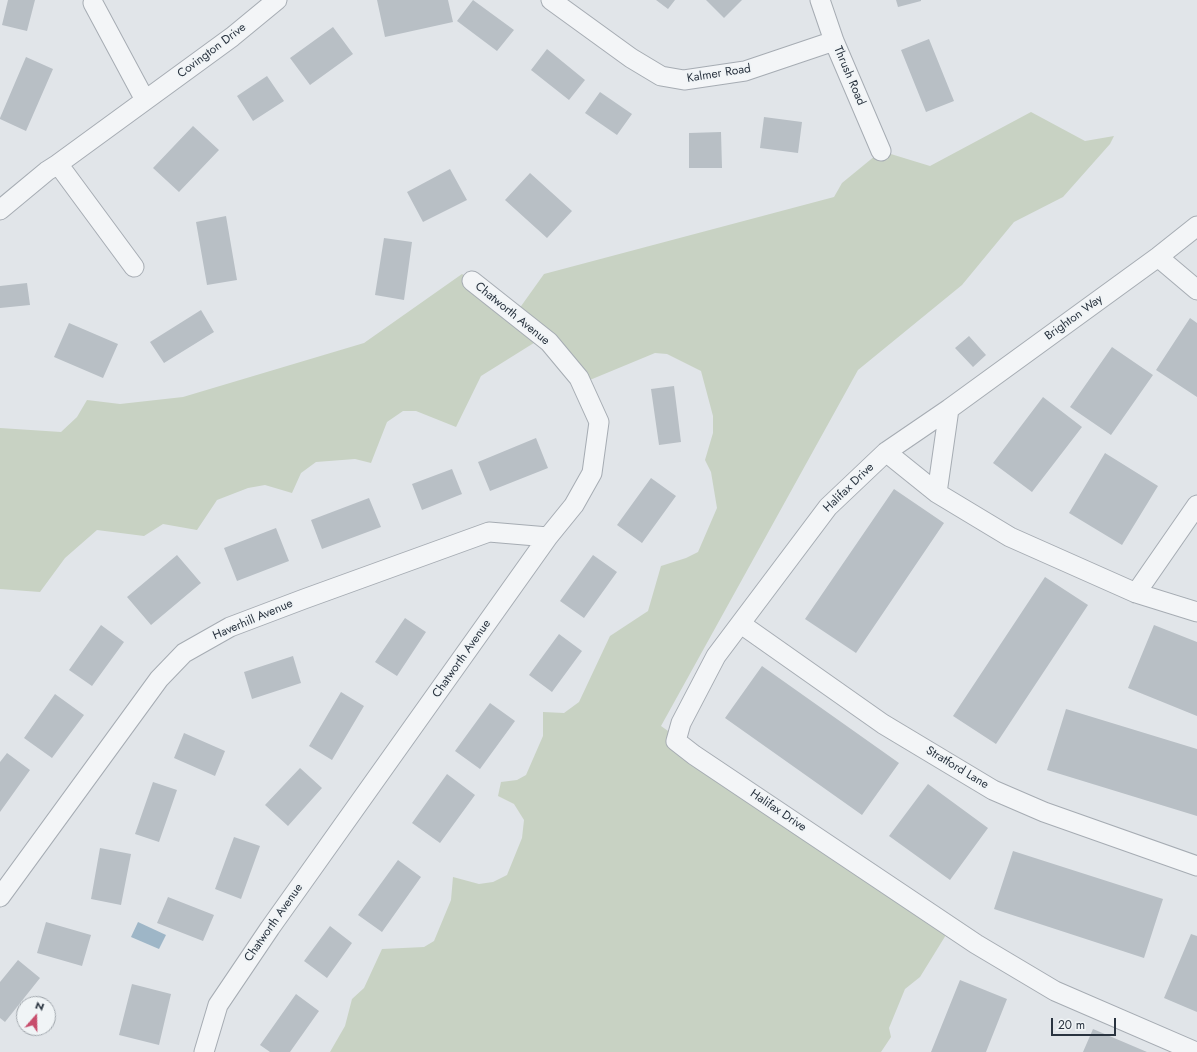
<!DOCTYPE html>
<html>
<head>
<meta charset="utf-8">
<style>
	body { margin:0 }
	#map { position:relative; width:1197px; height:1052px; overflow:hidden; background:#e1e5e9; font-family:Jost,sans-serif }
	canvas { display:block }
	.north { position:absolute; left:16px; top:996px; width:40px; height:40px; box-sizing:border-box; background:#f0f4f6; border:1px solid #a1a7ad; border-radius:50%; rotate:20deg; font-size:11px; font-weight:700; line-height:16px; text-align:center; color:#2a3440 }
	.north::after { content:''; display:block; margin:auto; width:14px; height:18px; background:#c74d6c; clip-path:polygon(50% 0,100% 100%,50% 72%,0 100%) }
	.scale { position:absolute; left:1051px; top:1018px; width:65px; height:18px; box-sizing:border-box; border:2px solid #2a3440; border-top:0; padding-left:5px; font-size:12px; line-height:14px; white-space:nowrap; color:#2a3440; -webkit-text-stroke:3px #f0f4f6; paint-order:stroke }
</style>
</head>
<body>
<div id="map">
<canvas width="1197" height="1052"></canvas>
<div class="north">N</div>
<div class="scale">20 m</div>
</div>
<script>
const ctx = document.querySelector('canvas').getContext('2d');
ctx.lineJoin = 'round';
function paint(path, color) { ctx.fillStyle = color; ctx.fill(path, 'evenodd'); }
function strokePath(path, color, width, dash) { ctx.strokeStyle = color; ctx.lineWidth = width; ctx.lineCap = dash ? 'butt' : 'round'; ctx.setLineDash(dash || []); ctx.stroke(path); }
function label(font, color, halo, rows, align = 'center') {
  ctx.font = font + ' Jost,sans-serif'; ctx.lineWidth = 3.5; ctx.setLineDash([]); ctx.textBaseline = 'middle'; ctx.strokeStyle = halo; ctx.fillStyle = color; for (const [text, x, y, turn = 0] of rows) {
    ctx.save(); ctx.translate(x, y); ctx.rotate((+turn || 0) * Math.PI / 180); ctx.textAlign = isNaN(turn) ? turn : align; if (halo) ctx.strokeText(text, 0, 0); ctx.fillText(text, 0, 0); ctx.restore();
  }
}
paint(new Path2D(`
	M1031 112 1085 141 1114 136 1110 144 1063 197 1014 222 962 285 858 370 661 726 949 930 920 977 905 989 889 1028 891 1037 881 1052H330L345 1026 352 999 364 988 382 949 424 947 434 941 451 900 453 877 479 884 493 882 507 875 522 838 524 820 514 804 498 796 501 782 517 780 526 775 543 736V712L564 713 579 702 610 636 648 611 661 566 686 558 698 552 717 508 711 472 705 460 713 433V416L701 371 667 354 655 353 585 382 545 336 481 376 456 427 416 411H403L387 422 371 463 355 459 316 462 301 473 292 493 265 485 248 488 217 500 197 530 163 524 144 536 97 530 65 558 40 592 0 589V428L61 432 77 417 87 400 120 404 183 397 364 343 462 274 519 309 544 274 834 197 842 183 881 151 930 166Z`), '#c8d2c3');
paint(new Path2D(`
	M138 922 166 935 159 949 131 937Z`), '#9eb6c7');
paint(new Path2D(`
	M8 0H35L27 31 2 25Z
	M377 0H448L453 22 385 37Z
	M473 0 514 30 497 51 457 21Z
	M656 0H675L668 9Z
	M706 0H742L724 18Z
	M896 0H921V1L898 7Z
	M333 27 353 54 310 85 290 58Z
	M929 39 954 101 926 112 901 50Z
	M547 49 585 80 569 100 531 70Z
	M26 57 53 69 26 131 0 119V118Z
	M267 76 284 101 253 121 237 96Z
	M600 92 632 114 617 135 585 113Z
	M764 117 802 122 798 153 760 148Z
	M193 126 219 150 179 192 153 168Z
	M721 132 722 168H689V133Z
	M450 169 467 200 423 222 407 192Z
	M530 173 572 211 547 238 505 200Z
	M226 216 237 280 207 285 196 222Z
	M384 238 412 242 404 300 375 295Z
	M27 283 30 305 0 308V286Z
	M201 310 214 332 164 363 150 342Z
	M1190 318 1197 323V397L1156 370Z
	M69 323 118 344 103 378 54 357Z
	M969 336 986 355 973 367 955 348Z
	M1112 347 1153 375 1111 435 1070 407Z
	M674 386 681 442 659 445 651 389Z
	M1043 397 1082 427 1032 492 993 463Z
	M536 438 548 468 490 491 478 462Z
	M1105 453 1158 486 1122 545 1069 513Z
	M452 469 462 494 422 510 412 484Z
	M651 478 676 496 642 543 617 525Z
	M894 489 944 523 856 653 805 619Z
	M369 498 381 527 322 549 311 520Z
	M276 528 289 561 237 581 224 548Z
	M177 555 201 583 151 625 127 597Z
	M593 555 617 572 584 618 560 601Z
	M1045 577 1088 605 996 744 953 716Z
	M405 618 426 632 397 676 375 662Z
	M101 625 124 642 92 686 69 670Z
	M1154 625 1197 642V716L1128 688Z
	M559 634 582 651 552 692 529 675Z
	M293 656 301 683 252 699 244 672Z
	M762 666 899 763 862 815 725 718Z
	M341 692 364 706 332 760 309 746Z
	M55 694 84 715 52 758 24 738Z
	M490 703 515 721 480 769 455 751Z
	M1066 709 1197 749V816L1047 770Z
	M184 733 225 751 215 776 174 758Z
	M7 753 30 770 0 812V762Z
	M300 768 322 788 288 826 265 805Z
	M447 774 475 795 440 843 412 823Z
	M153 782 177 790 159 842 135 834Z
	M928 784 988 828 950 880 889 836Z
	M234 837 260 846 241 899 215 889Z
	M100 848 131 854 121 905 91 899Z
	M1013 851 1163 899 1144 958 994 909Z
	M398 860 421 877 382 932 358 915Z
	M168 897 214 915 203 941 157 923Z
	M46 922 91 935 82 966 37 953Z
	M330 926 352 943 327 978 304 961Z
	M1191 934 1197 936V1012L1164 998Z
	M18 960 40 978 5 1022 0 1018V982Z
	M960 980 1007 999 986 1052H931Z
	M132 984 171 994 159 1045 119 1035Z
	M296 994 319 1011 290 1052H270L260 1045Z
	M1093 1029 1147 1052H1083Z`), '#b8bfc5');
const minor = new Path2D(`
	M551 0 631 58 661 76 684 80 745 71 834 41
	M820 0 834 41 881 151
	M93 3 145 100
	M58 164 134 267
	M0 210 47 171 58 164 232 37 277 0
	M1158 257 1197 290
	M886 452 937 493 1010 537 1136 593 1197 612
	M937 493 949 409
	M1136 593 1197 505
	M741 624 883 724 993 790 1044 812 1197 866
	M0 897 159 679 184 653 230 627 304 599 489 532 548 537
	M204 1052 218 1005 270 928 548 537 574 505 592 473 599 422 579 378 549 342 472 281
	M1196 1052 1055 991 976 944 694 755 676 741 681 723 716 656 828 507 886 452 949 409 1158 257 1197 226`);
strokePath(minor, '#a6acb3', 21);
strokePath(minor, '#f3f5f7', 19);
label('12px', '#2a3440', '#f0f4f6', [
	["Covington Drive",212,51,-37],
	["Kalmer Road",719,74,-9],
	["Thrush Road",849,76,67],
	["Chatworth Avenue",512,314,39],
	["Brighton Way",1074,318,-36],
	["Halifax Drive",849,488,-44],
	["Haverhill Avenue",253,620,-23],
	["Chatworth Avenue",462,659,-55],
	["Stratford Lane",957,768,31],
	["Halifax Drive",778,811,34],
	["Chatworth Avenue",274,923,-55]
]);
</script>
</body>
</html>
